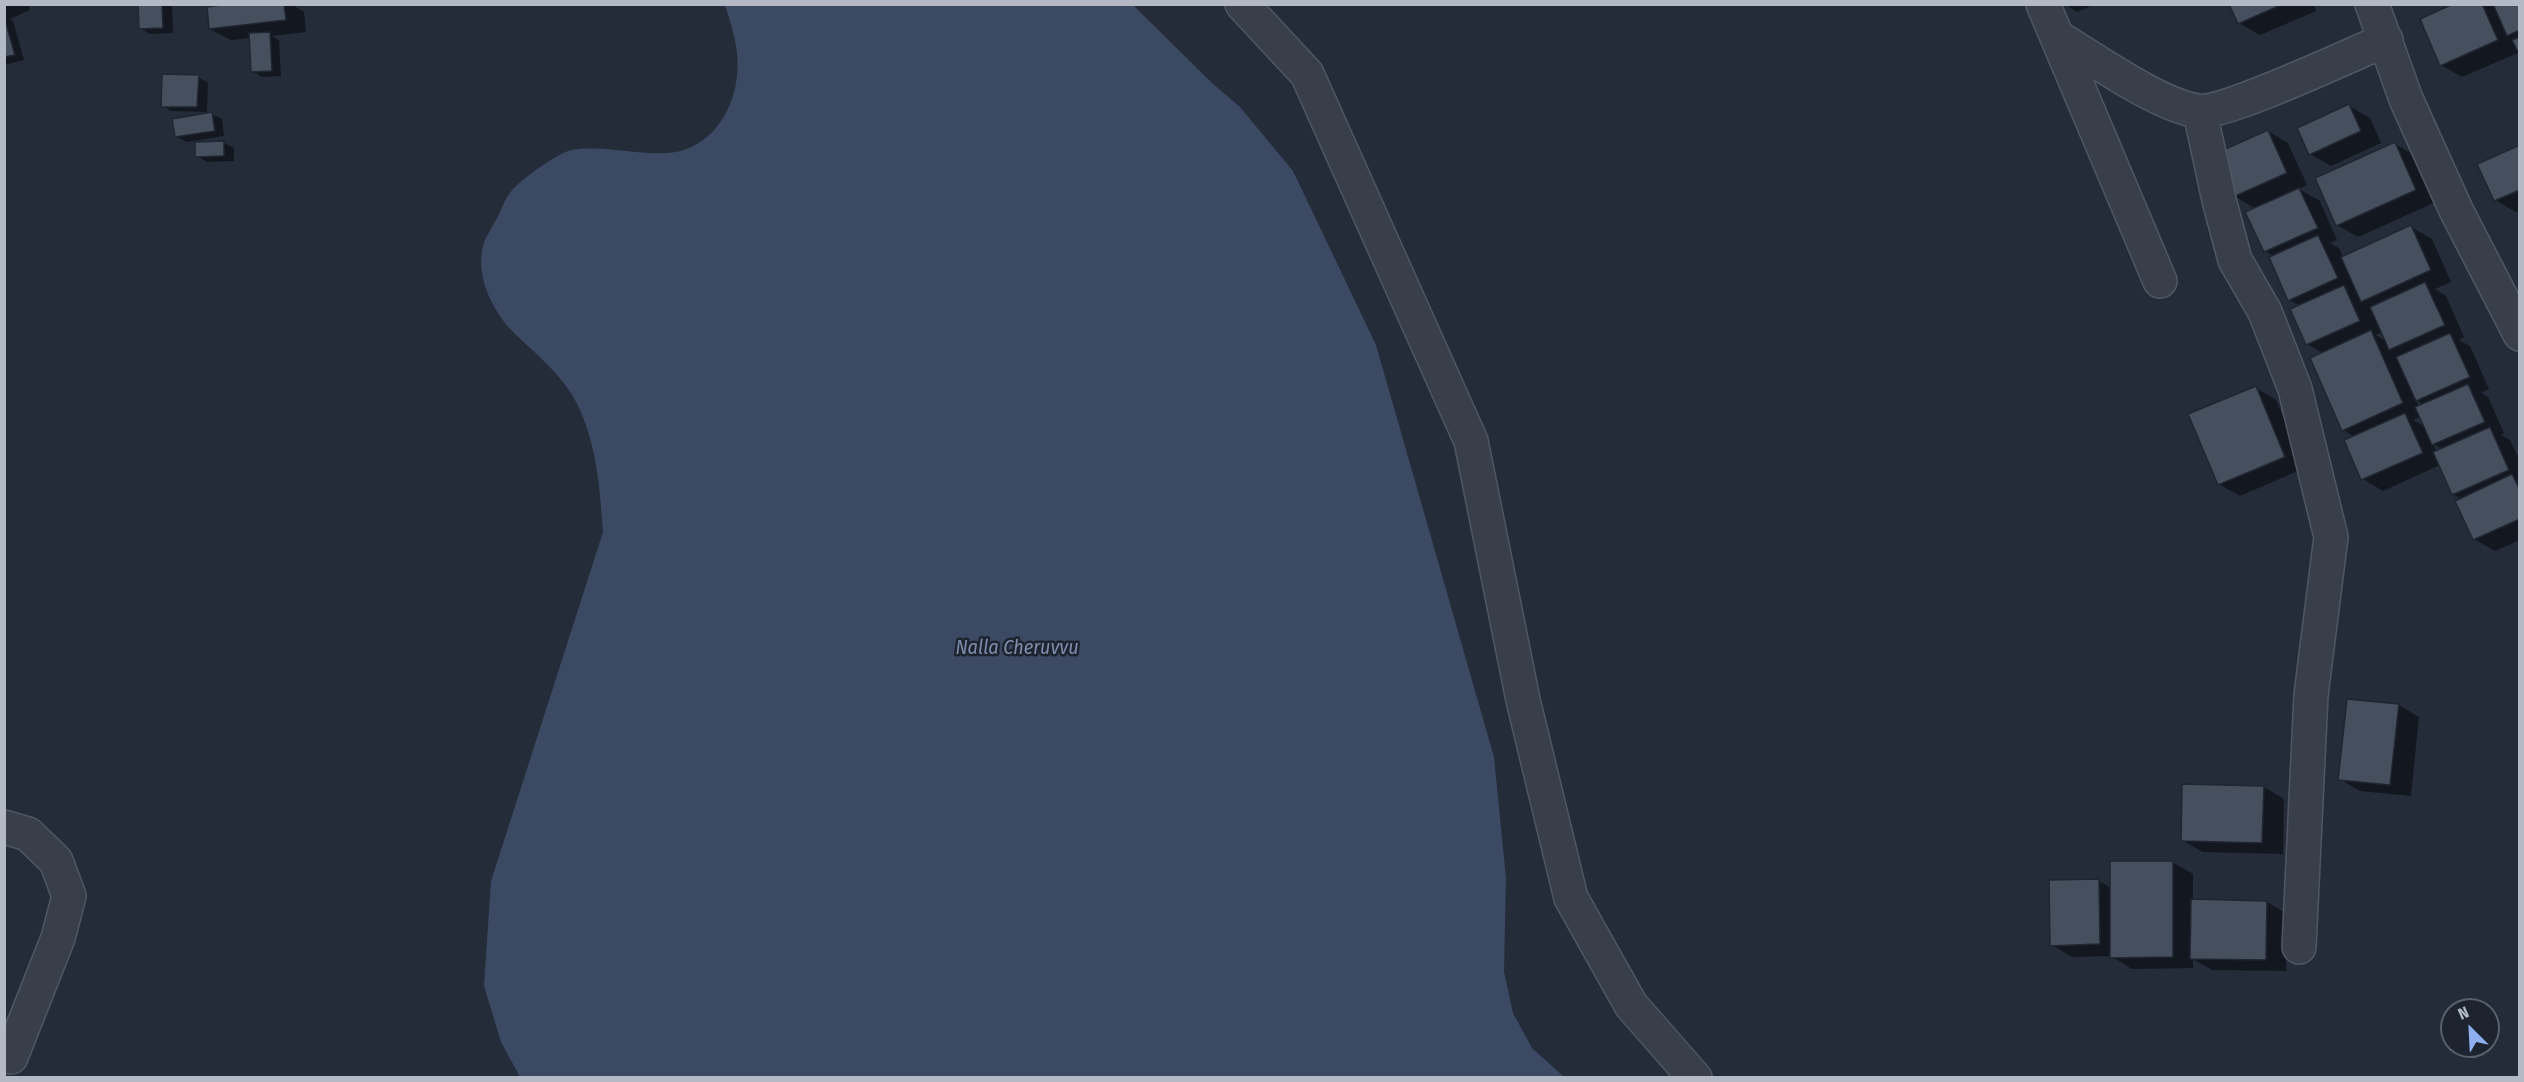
<!DOCTYPE html>
<html>
<head>
<meta charset="utf-8">
<style>
	body { margin:0 }
	#map { position:relative; width:2524px; height:1082px; overflow:hidden; background:#242c3a; font-family:"Fira Sans Condensed",sans-serif }
	canvas { display:block }
	.frame { position:absolute; inset:0; border:6px solid #b3bac6; pointer-events:none }
	.north { position:absolute; left:2440px; top:998px; width:60px; height:60px; box-sizing:border-box; background:#1d242f; border:2px solid #59606b; border-radius:50%; rotate:336deg; font-size:16px; font-weight:700; line-height:24px; text-align:center; color:#b3bac6 }
	.north::after { content:''; display:block; margin:auto; width:21px; height:27px; background:#8eaff0; clip-path:polygon(50% 0,100% 100%,50% 72%,0 100%) }
</style>
</head>
<body>
<div id="map">
<canvas width="2524" height="1082"></canvas>
<div class="frame"></div>
<div class="north">N</div>
</div>
<script>
const ctx = document.querySelector('canvas').getContext('2d');
ctx.lineJoin = 'round';
function paint(path, color) { ctx.fillStyle = color; ctx.fill(path, 'evenodd'); }
function strokePath(path, color, width, dash) { ctx.strokeStyle = color; ctx.lineWidth = width; ctx.lineCap = dash ? 'butt' : 'round'; ctx.setLineDash(dash || []); ctx.stroke(path); }
function label(font, color, halo, rows, align = 'center') {
  ctx.font = font + ' "Fira Sans Condensed",sans-serif'; ctx.lineWidth = 5; ctx.setLineDash([]); ctx.textBaseline = 'middle'; ctx.strokeStyle = halo; ctx.fillStyle = color; for (const [text, x, y, turn = 0] of rows) {
    ctx.save(); ctx.translate(x, y); ctx.rotate((+turn || 0) * Math.PI / 180); ctx.textAlign = isNaN(turn) ? turn : align; if (halo) ctx.strokeText(text, 0, 0); ctx.fillText(text, 0, 0); ctx.restore();
  }
}
paint(new Path2D(`
	M725 5H1133L1212 83 1240 107 1293 171 1376 345 1494 757 1506 878 1504 972 1513 1013 1532 1048 1564 1077H520L501 1042 484 986 491 881 603 532C600 489 597 447 579 408 565 377 538 356 514 333 494 313 477 280 482 251 483 240 492 228 497 218 501 211 504 201 509 194 518 181 557 153 572 150 603 145 636 155 667 153 717 150 742 98 737 53 735 37 730 20 725 5Z`), '#3b4962');
paint(new Path2D(`
	M4 4H28L30 10 10 19 13 21 24 60 4 65Z
	M139 4H172L173 33 150 34 140 28Z
	M225 4H291L304 12 306 32 272 36 279 40 281 76 262 77 252 71 251 38 231 40 210 29Z
	M2065 4H2095L2077 12Z
	M2231 4H2314L2316 11 2260 35 2239 23Z
	M2457 4 2495 6 2519 29 2520 52 2462 77 2441 65Z
	M198 77 208 83 207 112 172 111 162 106Z
	M2349 106 2370 118 2381 143 2331 166 2310 154Z
	M212 114 222 119 224 136 187 142 177 137Z
	M2268 131 2288 143 2307 185 2299 189 2320 201 2337 240 2330 243 2339 248 2343 257 2411 227 2432 239 2451 282 2435 289 2446 296 2464 337 2459 340 2470 346 2489 389 2481 393 2488 397 2504 433 2501 435 2510 440 2520 461V540L2495 551 2474 539 2462 499 2453 494 2440 465 2383 491 2363 479 2355 437 2343 430 2323 353 2307 344 2292 310 2301 306 2289 300 2274 256 2265 251 2256 209 2234 196ZM2382 332 2386 341 2376 335ZM2416 400 2424 405 2419 407ZM2421 416 2426 427 2413 420ZM2433 444 2443 449 2437 452Z
	M223 142 234 148V161L207 162 197 156Z
	M2395 144 2416 156 2436 202 2358 237 2337 225Z
	M2520 147V211L2516 212 2495 200Z
	M2256 388 2276 400 2305 468 2240 496 2219 484Z
	M2399 705 2419 717 2411 796 2360 791 2340 779Z
	M2264 787 2284 799 2283 854 2203 852 2182 840Z
	M2172 862 2193 874V901L2267 902 2287 914 2286 971 2212 970 2193 959V968L2132 969 2111 956 2072 957 2052 945 2099 881 2111 888Z`), '#0007');
const building = new Path2D(`
	M138 4H162L163 28 139 29Z
	M227 4H284L286 20 209 29 207 7Z
	M2229 4H2283L2238 24Z
	M2453 4H2482L2498 40 2440 66 2420 19Z
	M2493 4H2520V30L2507 36Z
	M4 17 15 55 4 57Z
	M270 32 272 71 251 72 249 33Z
	M2520 37V56L2512 40Z
	M162 74 199 75 197 107H161Z
	M2349 104 2361 131 2309 155 2297 128Z
	M212 112 215 131 175 137 172 119Z
	M2268 130 2287 173 2233 197 2214 154Z
	M224 141V156L195 157V142Z
	M2395 142 2416 190 2336 226 2315 178Z
	M2520 145V190L2494 201 2477 164Z
	M2299 188 2318 228 2264 252 2245 212Z
	M2411 225 2431 270 2361 302 2341 257Z
	M2318 235 2338 278 2288 301 2269 257Z
	M2425 282 2445 325 2389 350 2370 307Z
	M2344 285 2360 321 2306 345 2290 309Z
	M2371 330 2403 403 2342 431 2310 358Z
	M2450 333 2470 377 2416 401 2396 357Z
	M2468 384 2485 422 2432 445 2415 407Z
	M2256 386 2285 457 2218 485 2188 414Z
	M2405 413 2423 453 2361 480 2344 440Z
	M2490 427 2509 470 2452 495 2433 452Z
	M2512 474 2520 490V519L2473 540 2455 501Z
	M2347 699 2399 704 2390 785 2338 780Z
	M2182 784 2264 786 2262 843 2181 841Z
	M2110 861H2173V957L2110 958Z
	M2099 879 2100 944 2050 946 2049 880Z
	M2191 899 2267 901 2266 960 2190 959Z`);
paint(building, '#464f5e');
strokePath(building, '#1f2631', 1.5);
const minor = new Path2D(`
	M1242 4 1307 74 1471 441 1523 700 1571 898 1631 1005 1695 1078
	M2043 4 2160 281
	M2372 4 2406 99 2456 210 2520 334
	M2057 37C2094 59 2158 105 2198 111 2224 115 2354 53 2386 40
	M2200 112 2219 200 2235 260 2265 312 2295 389 2331 537 2311 695 2299 947
	M4 827 28 834 56 861 69 896 58 938 11 1057`);
strokePath(minor, '#505762', 36);
strokePath(minor, '#383f4b', 33);
label('italic 20px', '#7d8eac', '#1d242f', [
	["Nalla Cheruvvu",1017,648]
]);
</script>
</body>
</html>
